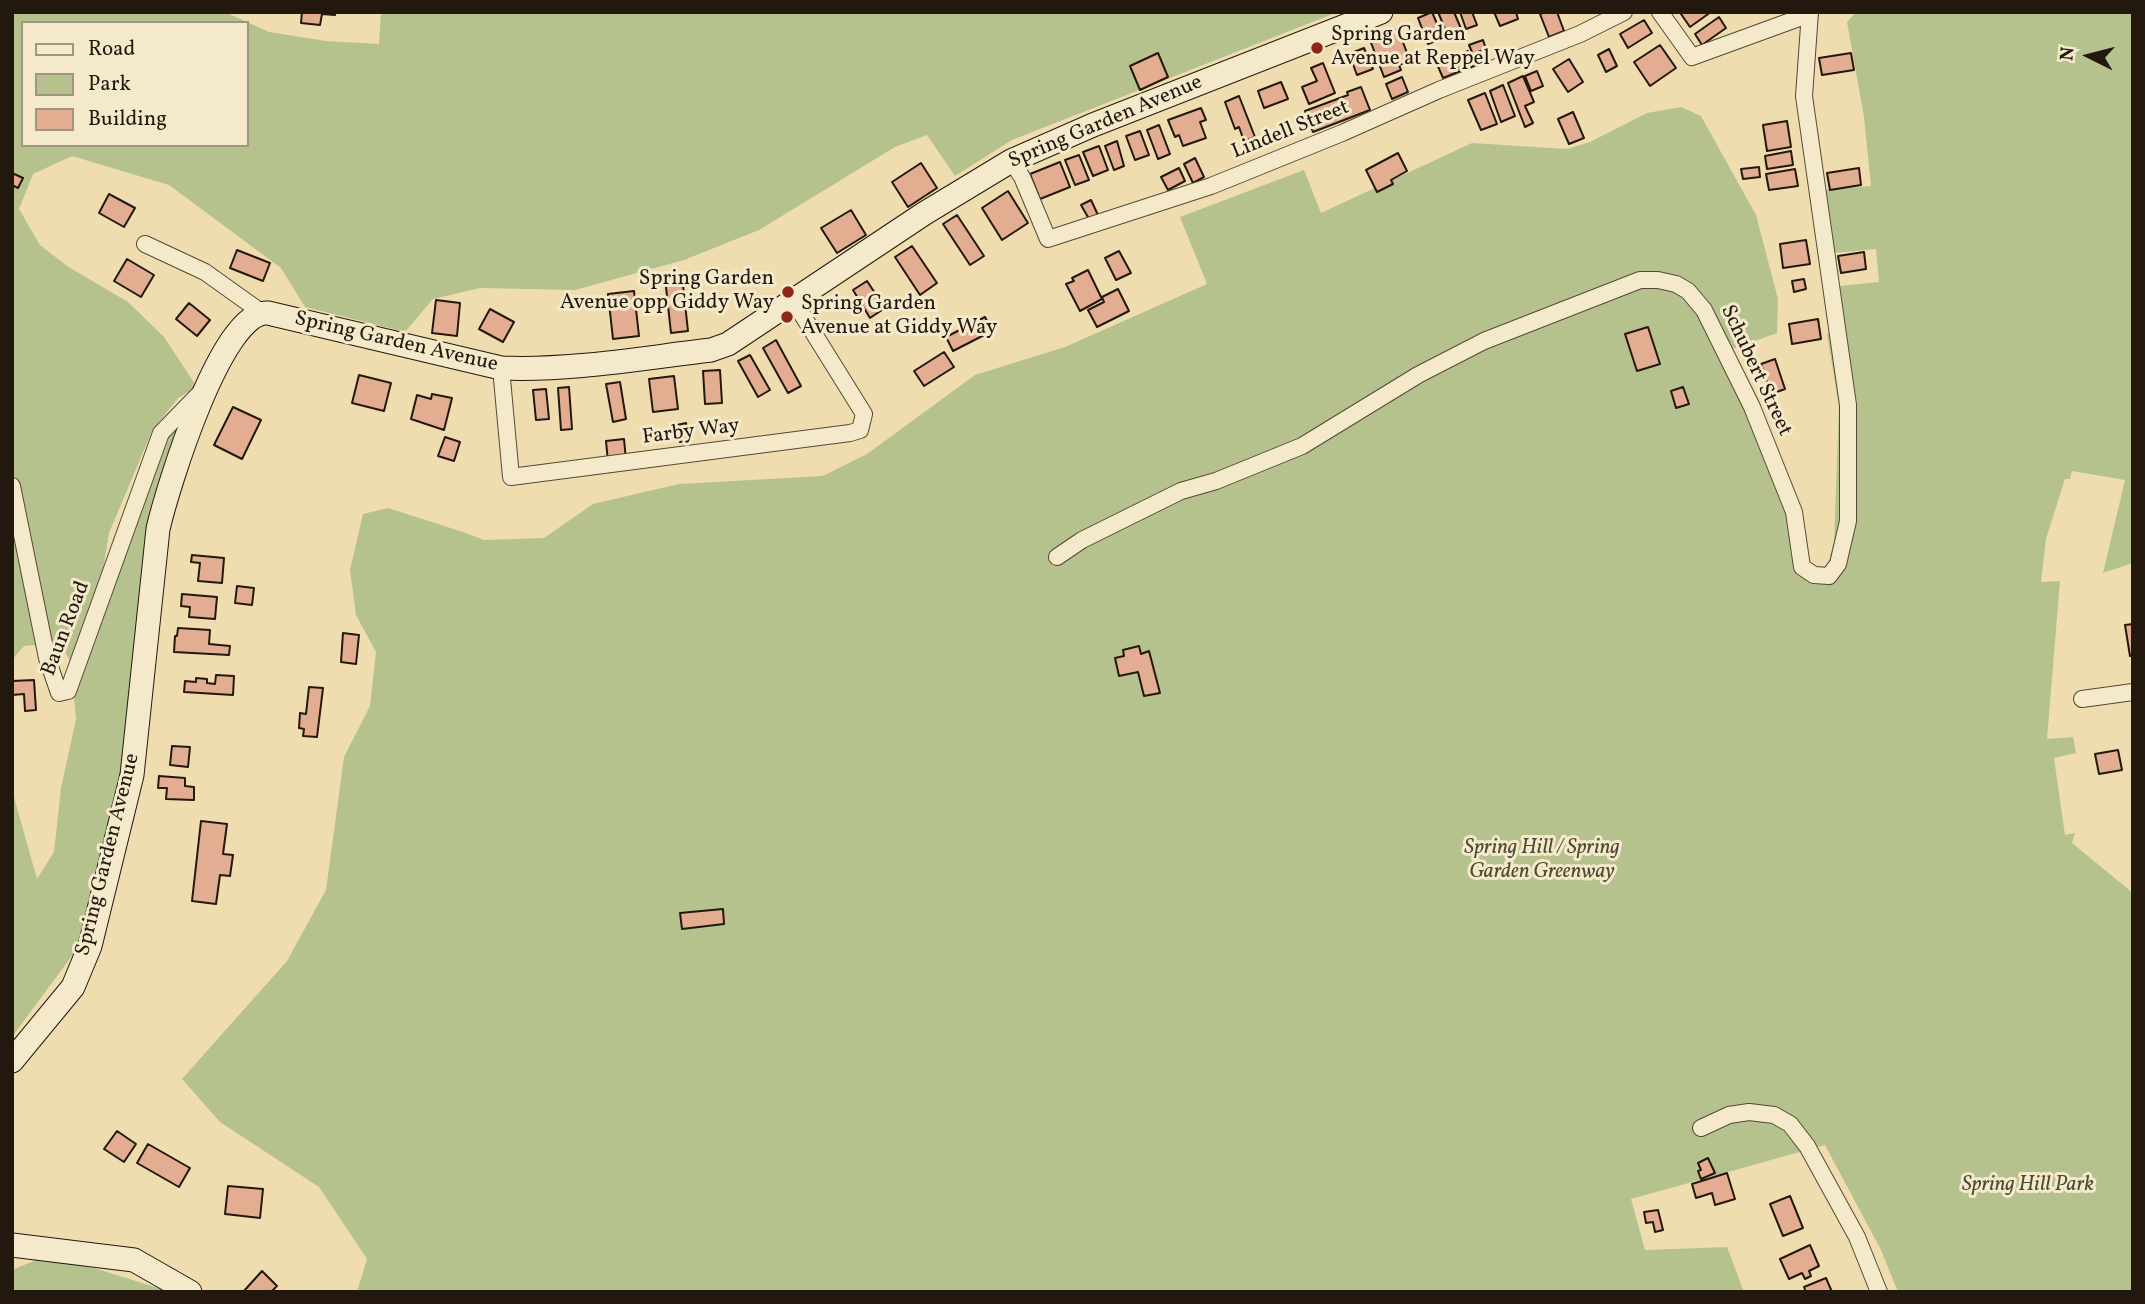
<!DOCTYPE html>
<html>
<head>
<meta charset="utf-8">
<style>
	body { margin:0 }
	#map { position:relative; width:2145px; height:1304px; overflow:hidden; background:#efddaf; font-family:Vollkorn,serif }
	canvas { display:block }
	.frame { position:absolute; inset:0; border:14px solid #22180e; pointer-events:none }
	.legend { position:absolute; left:21px; top:21px; width:228px; height:126px; box-sizing:border-box; background:#f5e9cb; border:2px solid #a1957f; margin:0; padding:9px 12px; list-style:none; font-size:21px; color:#22180e }
	.legend li { display:flex; align-items:center; gap:14px; height:35px }
	.legend b { width:35px; border:2px solid #a1957f }
	.north { position:absolute; left:2054px; top:21px; width:70px; height:70px; -webkit-text-stroke:5px #f5e9cb; paint-order:stroke; rotate:276deg; font-size:19px; font-weight:700; line-height:28px; text-align:center; color:#22180e }
	.north::after { content:''; display:block; margin:auto; width:24px; height:32px; background:#22180e; clip-path:polygon(50% 0,100% 100%,50% 72%,0 100%) }
</style>
</head>
<body>
<div id="map">
<canvas width="2145" height="1304"></canvas>
<div class="frame"></div>
<ul class="legend">
<li><b style="height:9px;background:#f5e9cb"></b>Road</li>
<li><b style="height:19px;background:#b5c28e"></b>Park</li>
<li><b style="height:19px;background:#e3ad91"></b>Building</li>
</ul>
<div class="north">N</div>
</div>
<script>
const ctx = document.querySelector('canvas').getContext('2d');
ctx.lineJoin = 'round';
function paint(path, color) { ctx.fillStyle = color; ctx.fill(path, 'evenodd'); }
function strokePath(path, color, width, dash) { ctx.strokeStyle = color; ctx.lineWidth = width; ctx.lineCap = dash ? 'butt' : 'round'; ctx.setLineDash(dash || []); ctx.stroke(path); }
function label(font, color, halo, rows, align = 'center') {
  ctx.font = font + ' Vollkorn,serif'; ctx.lineWidth = 6; ctx.setLineDash([]); ctx.textBaseline = 'middle'; ctx.strokeStyle = halo; ctx.fillStyle = color; for (const [text, x, y, turn = 0] of rows) {
    ctx.save(); ctx.translate(x, y); ctx.rotate((+turn || 0) * Math.PI / 180); ctx.textAlign = isNaN(turn) ? turn : align; if (halo) ctx.strokeText(text, 0, 0); ctx.fillText(text, 0, 0); ctx.restore();
  }
}
paint(new Path2D(`
	M12 12H225L269 32 326 41 379 44 381 12H1338L1012 140 955 176 927 135 895 147 759 230 684 260 575 290 480 288 433 299 405 332 305 307 281 268 169 185 72 156 33 174 19 209 40 245 67 266 128 302 164 337 197 387 178 398 152 431 109 533 102 576 71 662 59 643 24 646 12 660ZM23 23H247V145H23Z
	M1856 12H2133V563L2103 573 2125 480 2072 471 2070 479H2065L2046 539 2041 582 2060 581 2047 739 2073 737 2076 753 2054 758 2065 835 2075 833 2072 843 2133 893V1292H1898L1881 1250 1825 1145 1631 1199 1645 1250 1727 1247 1744 1292H357L367 1259 319 1187 220 1122 182 1079 287 961 326 890 344 757 370 706 376 652 356 615 350 570 363 514 388 508 463 532 484 540 544 538 593 504 679 484 823 476 867 454 975 375 1065 347 1207 284 1180 217 1304 170 1321 213 1472 143 1567 149 1590 142 1647 113 1681 107 1701 116 1756 215 1778 299 1777 333 1732 349 1806 562 1816 569 1828 565 1834 541 1839 407 1827 334 1846 329 1839 286 1879 282 1876 249 1834 253 1823 190 1871 186 1864 117 1847 22Z
	M187 414 124 772 77 949 12 1037V790L37 879 54 852 61 788 76 719 74 697 170 434Z
	M41 1258 94 1268 171 1292H12V1270Z`), '#b5c28e');
const building = new Path2D(`
	M302 12H335V15L322 14 320 25 301 23Z
	M1432 12 1443 38 1428 44 1418 18Z
	M1438 12H1454L1462 31 1448 36Z
	M1460 12H1472L1477 25 1466 29Z
	M1494 12H1516L1518 19 1500 26Z
	M1546 12H1557L1564 31 1549 37 1540 14Z
	M1683 12H1711L1690 27 1681 14Z
	M1719 17 1726 28 1702 45 1695 34Z
	M1644 20 1652 33 1628 48 1620 34Z
	M1398 29 1410 61 1399 65 1401 70 1384 77 1370 40Z
	M1483 40 1486 49 1478 52 1480 55 1474 57 1469 45Z
	M1660 45 1676 68 1650 86 1634 62Z
	M1364 48 1373 69 1357 75 1349 54Z
	M1609 49 1617 66 1606 72 1598 55Z
	M1468 51 1474 66 1460 72 1453 57Z
	M1158 53 1168 77 1140 90 1130 66Z
	M1851 53 1854 70 1822 75 1819 58Z
	M1452 58 1458 72 1443 78 1437 64Z
	M1569 59 1583 82 1568 92 1553 69Z
	M1323 63 1335 93 1309 104 1302 87 1317 81 1311 68Z
	M1537 71 1543 86 1531 91 1525 76Z
	M1523 76 1534 102 1525 106 1533 123 1525 127 1508 83Z
	M1402 77 1408 92 1392 99 1386 84Z
	M1281 82 1288 99 1264 108 1258 91Z
	M1503 85 1515 116 1501 122 1490 91Z
	M1361 87 1370 110 1313 132 1305 111 1348 95 1347 92Z
	M1485 93 1497 124 1481 130 1468 100Z
	M1239 96 1255 137 1244 141 1239 127 1235 129 1225 102Z
	M1201 108 1206 120 1200 122 1206 138 1183 146 1179 135 1175 137 1168 120Z
	M1573 112 1584 138 1569 144 1558 119Z
	M1787 121 1791 147 1767 151 1763 125Z
	M1159 125 1170 154 1158 159 1147 130Z
	M1140 131 1149 155 1135 160 1126 136Z
	M1117 141 1124 166 1114 170 1105 146Z
	M1099 146 1108 170 1093 176 1083 152Z
	M1791 151 1793 165 1767 169 1765 156Z
	M1398 153 1407 171 1391 180 1393 184 1377 192 1366 170Z
	M1079 155 1089 180 1075 185 1065 160Z
	M1195 158 1204 177 1193 183 1184 164Z
	M1060 162 1070 187 1040 199 1030 174Z
	M921 163 937 188 908 207 892 182Z
	M1759 167 1760 177 1743 179 1741 169Z
	M1179 168 1185 181 1168 190 1161 177Z
	M1859 168 1861 185 1830 190 1827 173Z
	M1795 169 1798 186 1769 190 1766 174Z
	M12 173 23 178 18 188 12 185Z
	M1008 191 1028 223 1002 240 982 208Z
	M109 194 135 208 124 227 99 213Z
	M1091 200 1098 215 1089 219 1081 205Z
	M851 210 866 235 837 253 821 228Z
	M957 215 984 256 970 265 943 224Z
	M1806 240 1810 264 1783 268 1780 244Z
	M912 246 937 283 920 295 895 257Z
	M237 250 270 263 263 281 230 268Z
	M1119 251 1131 273 1116 280 1105 258Z
	M1864 252 1866 269 1841 273 1838 256Z
	M127 259 154 275 141 297 114 281Z
	M1088 270 1102 299 1080 311 1066 284 1074 281 1072 278Z
	M682 276 688 331 671 333 665 278Z
	M1804 279 1806 289 1794 292 1792 281Z
	M867 281 885 308 870 318 853 290Z
	M1118 289 1129 311 1097 327 1088 310 1104 302 1102 297Z
	M634 291 639 336 613 339 608 294Z
	M436 300 460 303 457 336 432 333Z
	M189 303 210 320 197 336 176 319Z
	M490 309 514 322 503 342 479 329Z
	M985 317 992 331 953 351 946 337Z
	M1818 319 1821 339 1792 344 1789 324Z
	M1648 327 1660 364 1637 371 1625 334Z
	M776 340 801 386 788 393 763 348Z
	M944 352 954 367 924 386 914 371Z
	M750 355 770 390 758 397 738 361Z
	M1775 359 1785 389 1771 394 1761 364Z
	M720 370 722 403 705 404 703 371Z
	M359 375 391 383 384 411 352 403Z
	M674 376 678 409 653 412 649 379Z
	M620 382 626 419 613 422 606 384Z
	M569 387 572 429 561 430 558 388Z
	M1683 387 1689 404 1676 408 1671 391Z
	M546 389 549 419 536 420 533 390Z
	M432 394 452 398 444 430 411 419 417 395 431 399Z
	M233 407 261 420 242 459 214 445Z
	M686 423 689 440 680 442 677 425Z
	M445 437 460 442 454 461 438 456Z
	M624 439 626 460 608 462 606 441Z
	M192 555 224 558 222 583 198 581 200 563 191 562Z
	M237 586 254 588 252 605 235 603Z
	M182 594 217 597 215 619 189 617 190 607 181 606Z
	M2133 624V656H2130L2125 625Z
	M178 628 210 630 209 644 230 646 229 655 174 652 175 636H177Z
	M343 633 359 635 356 664 341 662Z
	M1139 646 1141 654 1149 651 1160 693 1144 696 1138 672 1119 676 1115 658 1124 656 1123 650Z
	M216 675 234 676 233 695 184 692 185 681 196 682V678L207 679V683L215 684Z
	M34 680 36 710 25 711 24 694 12 695V681Z
	M309 687 323 688 317 737 303 736 304 729 299 728 300 713 306 714Z
	M172 746 190 747 188 767 170 765Z
	M2118 750 2122 770 2099 774 2095 754Z
	M159 776 185 778V786L194 787V800L166 799 167 788H158Z
	M201 821 227 824 223 854 233 855 230 876 220 875 216 904 192 901Z
	M723 909 724 924 682 929 680 913Z
	M117 1131 136 1144 124 1162 104 1149Z
	M148 1144 190 1168 179 1187 137 1163Z
	M1708 1158 1715 1173 1701 1179 1698 1171 1701 1170 1698 1163Z
	M1727 1173 1735 1199 1715 1205 1712 1193 1696 1198 1692 1184Z
	M228 1186 263 1189 260 1218 225 1214Z
	M1790 1196 1803 1228 1783 1236 1770 1204Z
	M1658 1210 1663 1230 1655 1232 1653 1222 1646 1223 1644 1212Z
	M1810 1245 1819 1266 1809 1271 1811 1276 1805 1279 1802 1273 1789 1279 1780 1259Z
	M262 1271 277 1286 271 1292H243Z
	M1826 1278 1832 1292H1806L1804 1287Z`);
paint(building, '#e3ad91');
strokePath(building, '#22180e', 2);
const street = new Path2D(`
	M1660 12 1692 57 1810 14
	M1011 161 1022 177 1048 239 1211 186 1342 133 1439 90 1580 34 1624 12
	M145 244 205 272 261 312
	M501 368 511 477 850 433 860 430 864 414 793 300
	M12 486 47 658 59 693 68 691 161 433 201 392
	M1057 557 1082 540 1181 491 1216 481 1302 446 1418 375 1484 341 1640 280H1658L1676 284 1688 291 1704 310 1752 407 1794 512 1802 567 1814 575 1829 576 1838 564 1848 521V405L1804 96 1810 12
	M2082 699 2133 692
	M1701 1128 1729 1115 1749 1112 1774 1115 1790 1124 1807 1146 1857 1237 1879 1292`);
const secondary = new Path2D(`
	M12 1061 73 987 90 946 132 775 158 529C167 490 222 308 268 313L501 368C571 371 642 358 711 350L728 344 925 213 1011 161 1093 125 1381 12
	M12 1245 134 1260 190 1292`);
strokePath(street, '#554936', 18);
strokePath(secondary, '#22180e', 25);
strokePath(street, '#f5e9cb', 16);
strokePath(secondary, '#f5e9cb', 23);
for (const [x, y, r, color] of [
	[1317,48,7,"#8f2418"],
	[788,292,7,"#8f2418"],
	[787,317,7,"#8f2418"]
]) { const dot = new Path2D(); dot.arc(x, y, r, 0, 2 * Math.PI); ctx.fillStyle = color; ctx.fill(dot); strokePath(dot, '#f5e9cb', 2.5); }
label('21px', '#22180e', '#f5e9cb', [
	["Spring Garden",1331,36],
	["Avenue at Reppel Way",1331,60],
	["Spring Garden",774,280,"right"],
	["Avenue opp Giddy Way",774,304,"right"],
	["Spring Garden",801,305],
	["Avenue at Giddy Way",801,329]
], 'left');
label('21px', '#22180e', '#f5e9cb', [
	["Spring Garden Avenue",1106,123,-23],
	["Lindell Street",1291,131,-22],
	["Spring Garden Avenue",396,343,13],
	["Schubert Street",1755,371,65],
	["Farby Way",691,433,-7],
	["Baun Road",67,629,-69],
	["Spring Garden Avenue",109,855,-76]
]);
label('italic 21px', '#4e4b34', '#f5e9cb', [
	["Spring Hill / Spring",1542,849],
	["Garden Greenway",1542,873],
	["Spring Hill Park",2028,1186]
]);
</script>
</body>
</html>
